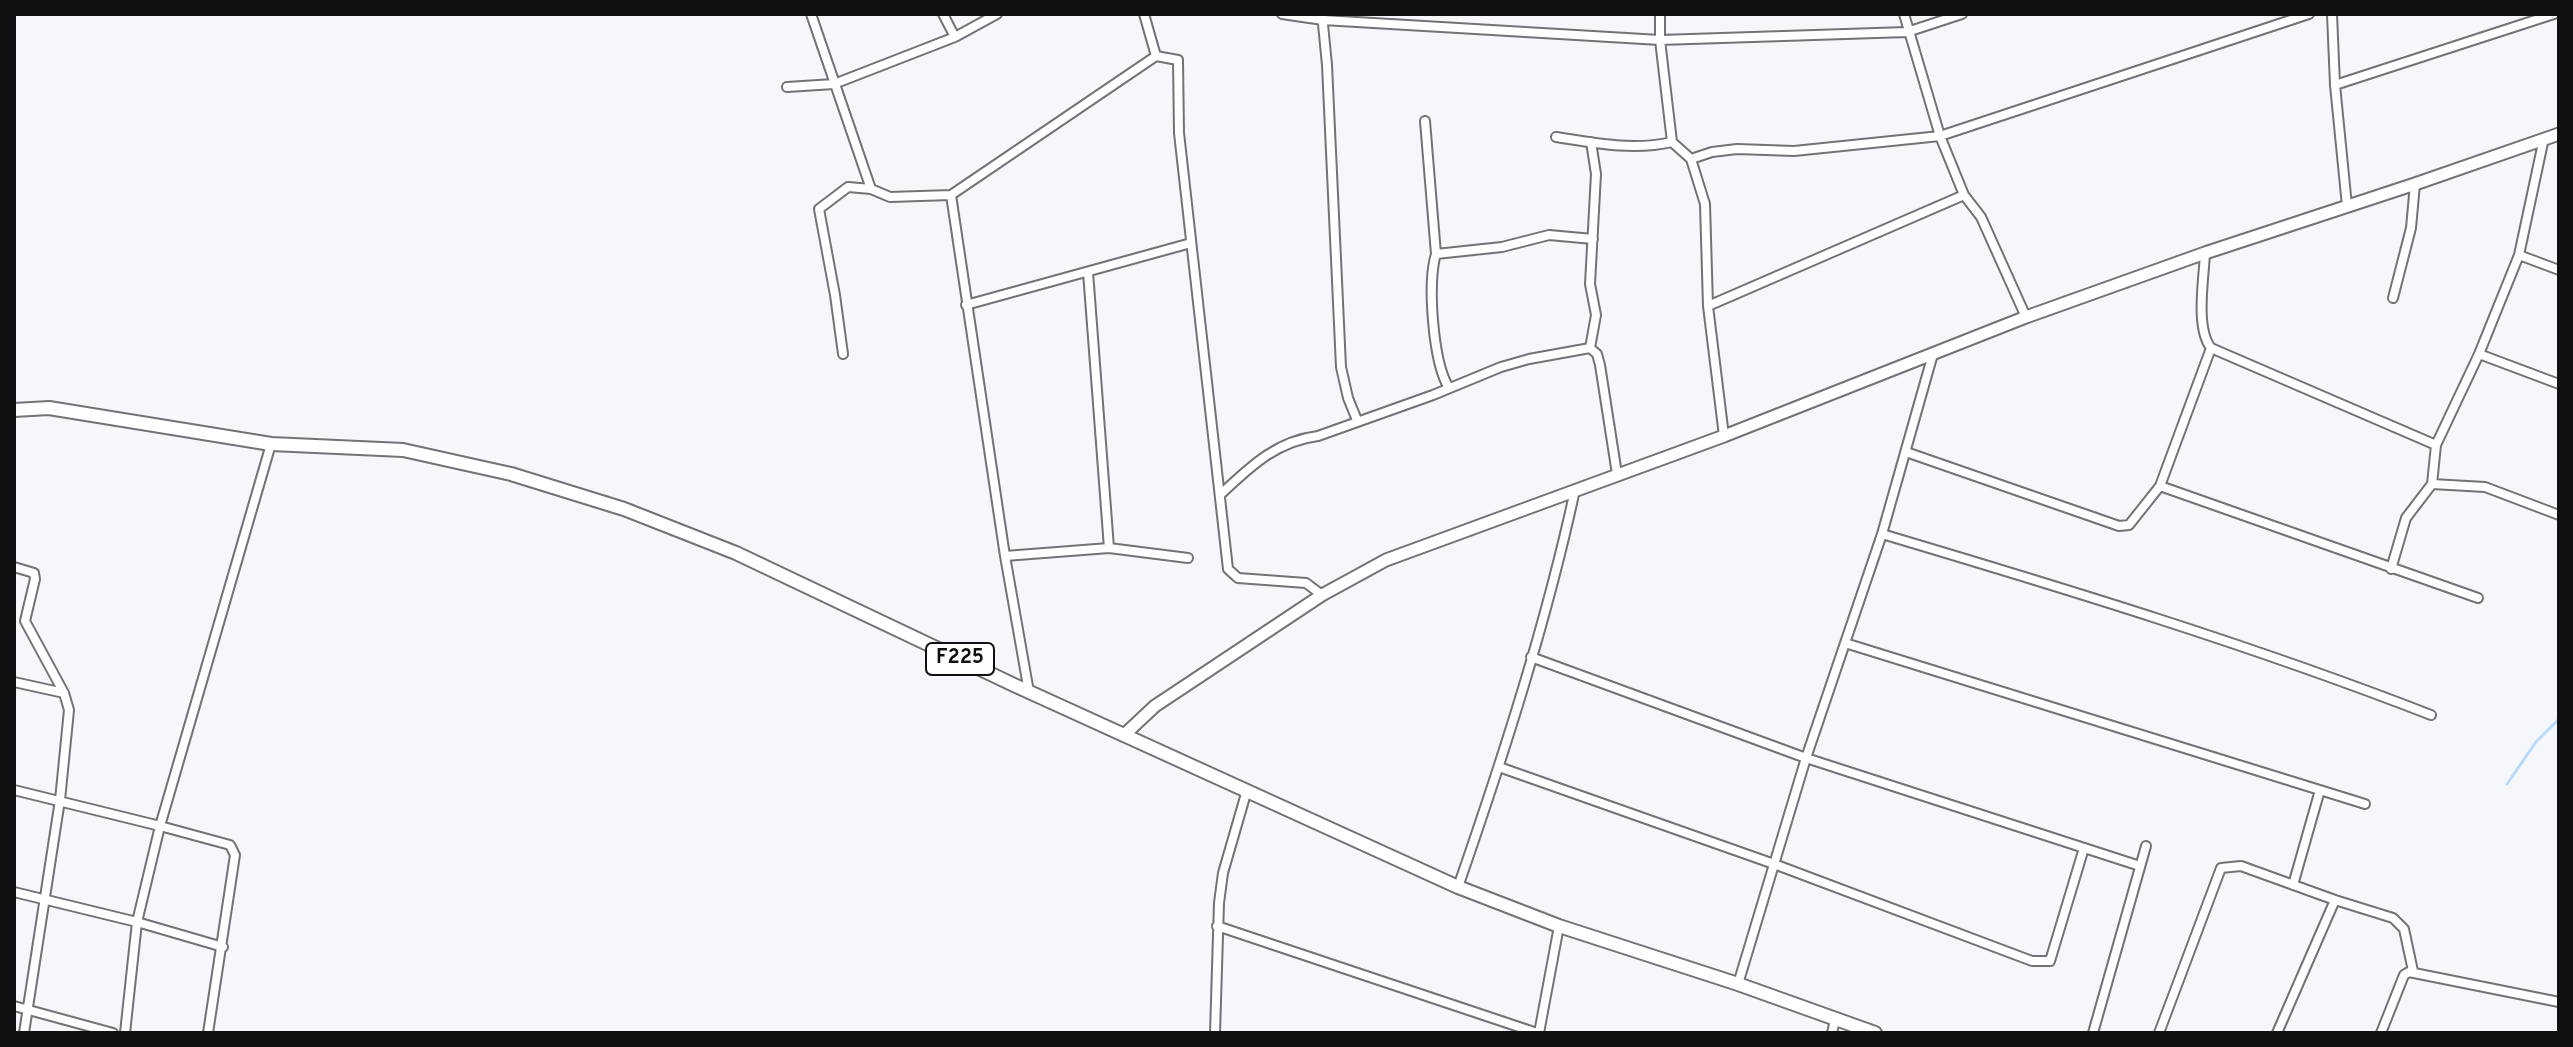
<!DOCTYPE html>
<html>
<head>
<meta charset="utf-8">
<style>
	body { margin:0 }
	#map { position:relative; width:2573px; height:1047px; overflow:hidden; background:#f5f7fa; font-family:Overpass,sans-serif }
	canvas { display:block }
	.frame { position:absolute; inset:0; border:16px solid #0f1011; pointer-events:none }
</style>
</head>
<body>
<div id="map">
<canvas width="2573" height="1047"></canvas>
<div class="frame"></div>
</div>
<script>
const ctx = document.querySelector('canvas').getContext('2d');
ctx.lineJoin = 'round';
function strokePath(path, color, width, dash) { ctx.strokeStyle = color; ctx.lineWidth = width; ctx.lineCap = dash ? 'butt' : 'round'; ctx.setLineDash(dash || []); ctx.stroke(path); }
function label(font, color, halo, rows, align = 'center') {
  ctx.font = font + ' Overpass,sans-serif'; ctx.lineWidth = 7; ctx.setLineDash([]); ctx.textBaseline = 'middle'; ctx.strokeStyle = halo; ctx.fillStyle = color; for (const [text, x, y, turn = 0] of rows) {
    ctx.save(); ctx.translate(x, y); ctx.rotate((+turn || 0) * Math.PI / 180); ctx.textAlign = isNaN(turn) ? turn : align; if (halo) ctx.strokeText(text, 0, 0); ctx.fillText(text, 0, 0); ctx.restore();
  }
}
strokePath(new Path2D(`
	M2507 784 2536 742 2559 719`), '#b9daf8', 3);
const street = new Path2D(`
	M811 14 871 189 890 197 951 195 1156 56 1178 60 1179 133 1228 569 1238 578 1306 583 1322 595
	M943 14 955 37
	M1144 14 1156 56
	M1282 14 1323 20 1660 40 1907 32 1962 14
	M1322 14 1327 65 1341 367 1348 398 1357 420
	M1660 14V40L1672 142 1691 159 1705 204 1708 306 1724 436
	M1904 14 1940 136 1964 195 1981 217 2026 317
	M2332 14 2335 85 2347 206
	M2335 85 2554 14
	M787 87 834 84 955 37 997 14
	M1425 121 1436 254C1427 282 1433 363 1449 388
	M1556 137C1594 143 1633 151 1672 142
	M1691 159 1712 152 1737 149 1794 151 1940 136 2309 14
	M951 195 1005 556 1029 692
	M2205 253C2204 278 2195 328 2211 348L2436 445
	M1436 254 1502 247 1549 235 1593 239
	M2519 255 2559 270
	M1088 272 1109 548
	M2393 298 2411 228 2415 184
	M966 305 1191 243
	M1708 306 1964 195
	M1590 348 1596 315 1590 284 1596 174 1591 142
	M1590 348 1597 354 1600 365 1617 474
	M843 354 835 295 819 209 848 187 871 189
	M2479 354 2559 384
	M1906 452 2119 526 2129 525 2160 486 2211 348
	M2432 484 2485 487 2559 515
	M2160 486 2478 598
	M1221 494C1250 467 1276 441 1318 436L1433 395 1501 367 1529 359 1590 348
	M1882 534C2067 589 2251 645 2431 715
	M1005 556 1109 548 1188 558
	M14 567 34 573 35 579 25 621 64 693 69 710 60 800 24 1033
	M2391 569 2406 518 2432 484 2436 445 2479 354 2519 255 2544 138
	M1845 643 2365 804
	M1531 657 1806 758 2140 866
	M14 682 64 693
	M1499 767 1774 864 2032 961H2050L2084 848
	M14 790 160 826 271 444
	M2293 885 2320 790
	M1458 887C1503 757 1546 624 1575 490
	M14 892 137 922 223 947
	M1217 926 1537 1033
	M1738 984 1806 758 1882 534 1933 354
	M14 1006 113 1033
	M125 1033 137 922 160 826 230 845 235 855 208 1033
	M1215 1033 1219 903 1223 873 1247 790
	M1539 1033 1559 926
	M1832 1033 1835 1020
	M2093 1033 2146 846
	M2159 1033 2221 868 2241 866 2335 900 2393 918 2404 929 2413 971
	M2277 1033 2335 900
	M2381 1033 2404 975 2409 972 2559 1002`);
const secondary = new Path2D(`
	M1124 735 1155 706 1322 595 1386 560 1724 436 2026 317 2205 253 2415 184 2559 134`);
const primary = new Path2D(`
	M14 410 49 408 271 444 403 450 511 474 624 509 736 553 1014 685 1458 887 1559 926 1738 984 1875 1033`);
strokePath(street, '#717375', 12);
strokePath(secondary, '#717375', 15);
strokePath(primary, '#717375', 16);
strokePath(street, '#fff', 8);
strokePath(secondary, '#fff', 11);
strokePath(primary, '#fff', 12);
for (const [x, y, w] of [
	[960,659,68]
]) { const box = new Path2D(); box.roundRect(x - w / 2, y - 16, w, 32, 6); ctx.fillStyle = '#fff'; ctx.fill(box); strokePath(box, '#0f1011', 2); }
label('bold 20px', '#0f1011', null, [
	["F225",960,659]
]);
</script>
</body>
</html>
